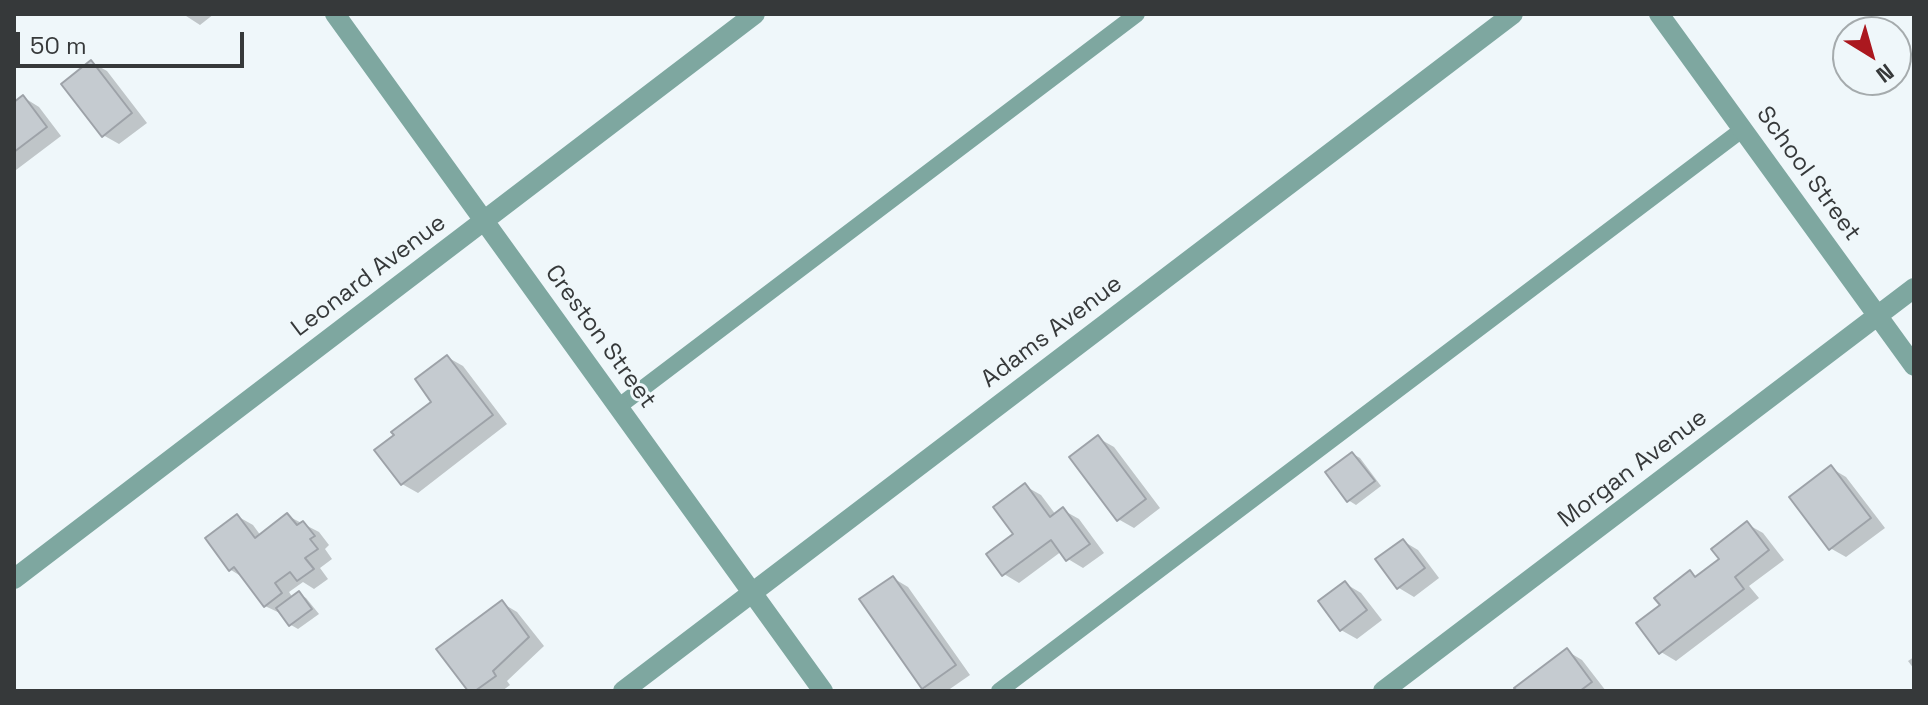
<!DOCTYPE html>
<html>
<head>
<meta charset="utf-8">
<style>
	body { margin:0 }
	#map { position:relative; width:1928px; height:705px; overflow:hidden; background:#eff7fa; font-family:"Space Grotesk",sans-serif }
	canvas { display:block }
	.frame { position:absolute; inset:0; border:16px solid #36393a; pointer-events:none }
	.north { position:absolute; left:1832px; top:16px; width:80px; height:80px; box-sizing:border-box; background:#eff7fa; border:2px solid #a5abad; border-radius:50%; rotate:143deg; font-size:22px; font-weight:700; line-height:32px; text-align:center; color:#36393a }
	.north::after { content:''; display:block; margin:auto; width:28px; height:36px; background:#ab181f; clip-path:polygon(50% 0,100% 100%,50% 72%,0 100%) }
	.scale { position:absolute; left:16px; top:32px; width:228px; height:36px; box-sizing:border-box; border:4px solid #36393a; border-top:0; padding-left:10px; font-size:24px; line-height:28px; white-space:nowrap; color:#36393a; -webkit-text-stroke:6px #eff7fa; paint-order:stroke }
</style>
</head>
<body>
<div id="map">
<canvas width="1928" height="705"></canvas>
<div class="frame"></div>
<div class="north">N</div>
<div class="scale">50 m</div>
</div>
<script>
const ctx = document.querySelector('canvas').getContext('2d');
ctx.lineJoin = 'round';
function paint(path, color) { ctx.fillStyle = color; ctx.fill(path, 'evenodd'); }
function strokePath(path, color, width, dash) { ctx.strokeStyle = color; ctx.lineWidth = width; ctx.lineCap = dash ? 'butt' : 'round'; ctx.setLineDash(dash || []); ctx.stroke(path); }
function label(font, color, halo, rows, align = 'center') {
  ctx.font = font + ' "Space Grotesk",sans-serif'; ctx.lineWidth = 6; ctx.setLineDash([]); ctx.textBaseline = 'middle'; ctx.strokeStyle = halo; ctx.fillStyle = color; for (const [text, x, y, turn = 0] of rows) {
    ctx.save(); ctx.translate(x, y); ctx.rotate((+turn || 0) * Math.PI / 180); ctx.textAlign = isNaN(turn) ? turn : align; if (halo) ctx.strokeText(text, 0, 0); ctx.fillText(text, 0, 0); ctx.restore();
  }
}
paint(new Path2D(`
	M183 14H214L200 25Z
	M91 62 107 71 147 123 119 144 103 135Z
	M23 97 39 107 61 136 16 170 14 169V104Z
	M447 357 463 366 507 424 418 493 402 484 397 436 434 402Z
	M1098 438 1114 447 1160 508 1134 528 1118 519Z
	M1353 454 1360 458 1381 486 1356 505 1348 500Z
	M1831 468 1846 477 1885 528 1846 557 1830 548Z
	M1025 486 1041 495 1056 515 1063 510 1079 519 1104 553 1083 568 1068 559 1062 551 1019 583 1004 574 1016 534Z
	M237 516 253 525 261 536 288 516 319 532 329 545 325 549 332 559 320 568 328 579 314 589 303 582 289 592 293 598 299 594 306 598 319 614 298 629 291 625 282 614 265 606 244 578 231 570Z
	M1747 524 1763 533 1784 560 1749 586 1759 598 1676 661 1661 652 1662 605 1690 573 1698 577 1721 560Z
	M1403 541 1418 550 1439 578 1414 597 1399 588Z
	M893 578 908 587 970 675 947 691H929L923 688Z
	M1346 584 1361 593 1382 620 1357 639 1341 630Z
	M502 603 517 612 544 646 507 681 510 685 502 691H470Z
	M1567 651 1582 660 1606 691H1519Z
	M1914 657V669L1908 661Z`), '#0003');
const building = new Path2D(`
	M91 60 132 113 102 137 61 84Z
	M23 95 47 127 14 152V102Z
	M447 355 493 415 401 485 374 450 394 435 391 432 431 402 415 379Z
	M1098 435 1146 499 1117 521 1069 457Z
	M1352 452 1375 481 1347 502 1325 472Z
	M1831 465 1871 518 1829 550 1789 497Z
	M1025 483 1050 517 1063 507 1090 544 1066 561 1051 540 1002 576 986 554 1013 534 993 507Z
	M287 513 297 525 303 521 315 536 310 539 318 549 305 558 314 569 297 581 290 572 275 583 282 593 264 607 234 567 229 571 205 538 237 514 255 538Z
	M1747 521 1769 550 1735 577 1744 589 1659 654 1636 623 1660 605 1654 598 1690 570 1695 577 1719 559 1711 549Z
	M1403 539 1425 568 1397 589 1375 559Z
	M893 576 956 665 922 689 859 599Z
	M1345 581 1367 610 1340 631 1318 601Z
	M299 591 312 609 289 626 276 608Z
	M502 600 529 637 493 671 496 676 475 691H468L436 649Z
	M1567 648 1592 682 1580 691H1517L1514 688Z`);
paint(building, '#c5cbd0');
strokePath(building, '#9da2a8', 2);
strokePath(new Path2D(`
	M618 407 1137 14
	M999 691 1743 129`), '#7ea7a0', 16);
strokePath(new Path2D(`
	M335 14 823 691
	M1659 14 1914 366
	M14 579 755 14
	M623 691 1513 14
	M1383 691 1914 288`), '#7ea7a0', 20);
label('24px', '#36393a', '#eff7fa', [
	["School Street",1808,174,54],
	["Leonard Avenue",369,276,-37],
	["Adams Avenue",1052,332,-37],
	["Creston Street",600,337,54],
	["Morgan Avenue",1633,469,-37]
]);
</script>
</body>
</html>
